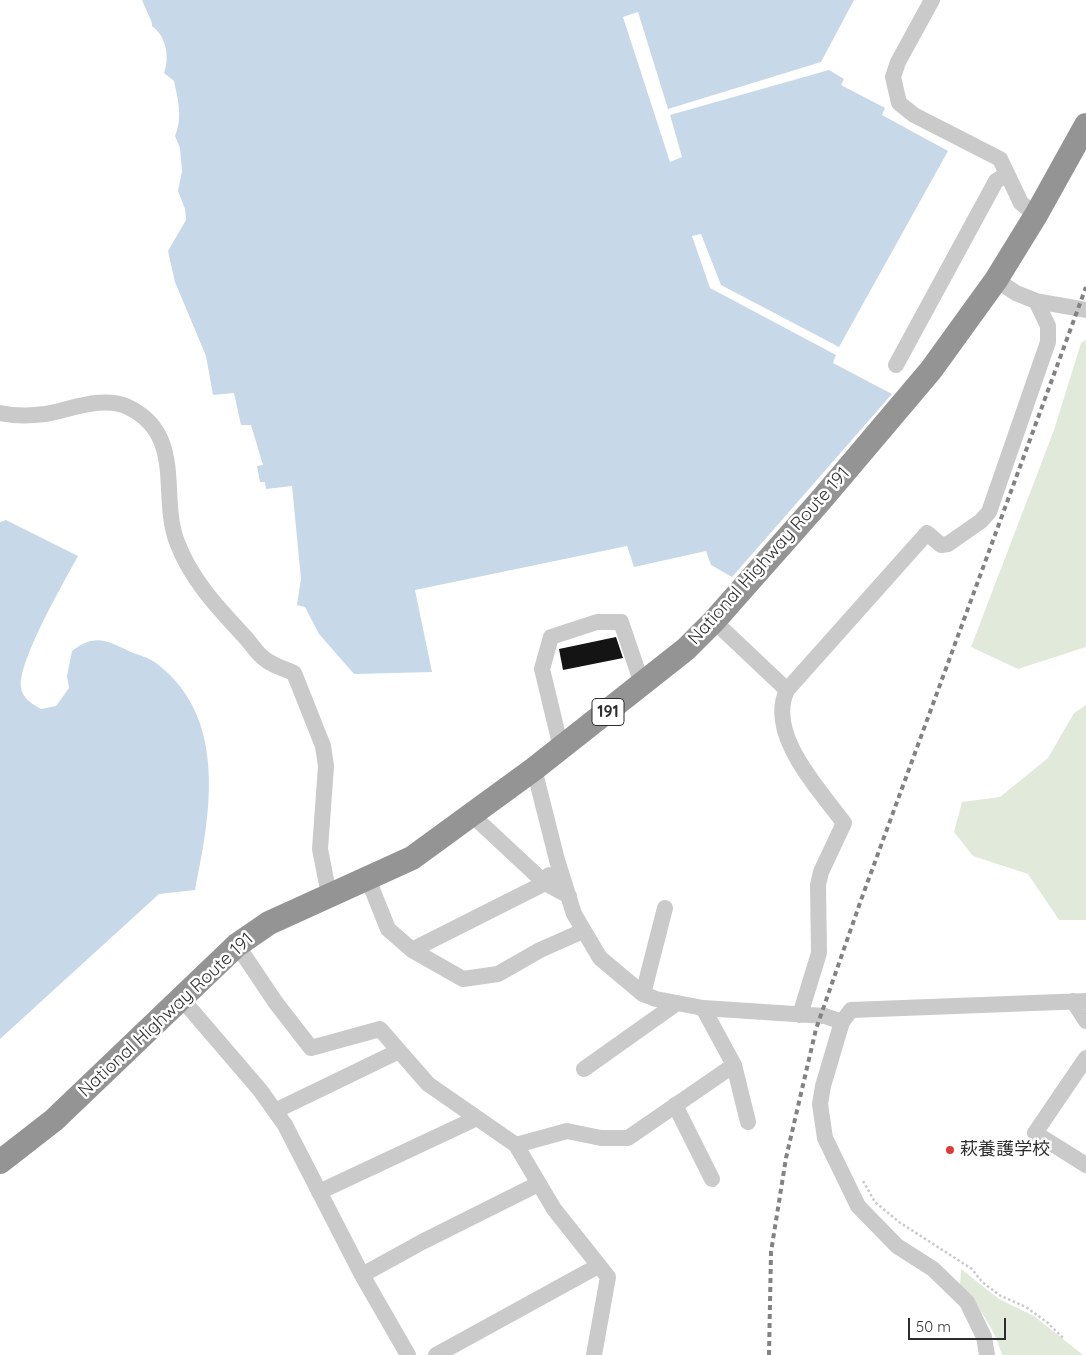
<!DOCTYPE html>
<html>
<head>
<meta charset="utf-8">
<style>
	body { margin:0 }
	#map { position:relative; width:1086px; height:1355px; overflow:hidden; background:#fff; font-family:Quicksand,sans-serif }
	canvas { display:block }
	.scale { position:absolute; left:908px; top:1318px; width:98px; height:22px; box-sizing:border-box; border:2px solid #2d2d2d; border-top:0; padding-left:6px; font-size:15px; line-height:18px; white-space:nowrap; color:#2d2d2d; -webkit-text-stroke:4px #fff; paint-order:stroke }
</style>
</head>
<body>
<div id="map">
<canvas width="1086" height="1355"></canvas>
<div class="scale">50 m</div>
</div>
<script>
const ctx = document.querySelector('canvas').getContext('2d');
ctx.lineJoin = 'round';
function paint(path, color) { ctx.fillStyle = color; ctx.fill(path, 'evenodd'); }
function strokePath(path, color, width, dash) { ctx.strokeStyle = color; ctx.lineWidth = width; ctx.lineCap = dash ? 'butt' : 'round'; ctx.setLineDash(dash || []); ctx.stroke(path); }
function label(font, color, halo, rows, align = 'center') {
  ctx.font = font + ' Quicksand,"Noto Sans JP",sans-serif'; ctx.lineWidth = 5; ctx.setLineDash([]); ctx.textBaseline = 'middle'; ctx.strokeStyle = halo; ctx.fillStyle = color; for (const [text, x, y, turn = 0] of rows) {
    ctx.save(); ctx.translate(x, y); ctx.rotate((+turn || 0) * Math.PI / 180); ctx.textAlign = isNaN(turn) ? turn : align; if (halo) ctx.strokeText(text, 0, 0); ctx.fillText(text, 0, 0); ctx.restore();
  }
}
paint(new Path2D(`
	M1086 340V647L1018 669 971 647 1054 430 1081 343Z
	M1086 705V920H1059L1028 874 973 856 954 832 962 802 1000 797 1048 758 1074 713Z
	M961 1269 999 1299 1034 1316 1083 1355H1002C994 1327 979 1307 960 1286Z`), '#e1eada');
paint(new Path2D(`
	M142 0H854L821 62 668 109 638 12 623 17 670 162 682 157 670 115 829 70 844 79 841 85 885 108 882 115 948 151 839 347 721 285 701 234 692 236 710 288 836 355 833 363 892 394 732 577 711 565 706 551 634 567 627 546 415 590 432 672 354 674 319 634 305 607 297 605 301 579 292 486 266 489 265 482H260L257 466 263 465 251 425H241L234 393 213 395 206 356 175 282 168 251 186 220 185 209 178 191 182 171 180 148 175 136C183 117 178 100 174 81L164 73C170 57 166 36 152 26V23Z
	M6 520 78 556C64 582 18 661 21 687 22 698 32 704 41 709L56 706 69 688 67 676 72 651C96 633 107 641 131 652 139 655 149 658 156 663 228 717 211 813 195 890L159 894 0 1039V522Z`), '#c7d8e9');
paint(new Path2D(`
	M616 637 623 658 563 670 559 649Z`), '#141414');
strokePath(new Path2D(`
	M863 1181 875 1202 899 1222 972 1269 982 1282 1001 1296 1026 1307 1048 1323 1064 1339`), '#cacaca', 2.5, [2.5, 2.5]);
strokePath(new Path2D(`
	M932 0 898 62 893 77 899 103 914 115 1000 159 1021 203 1036 215
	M1036 301 1086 310
	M896 365 996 181 1007 174
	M0 413C15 416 30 416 45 414 70 410 103 395 128 407 186 435 159 496 177 542 191 580 219 609 246 638 252 645 258 655 266 660 274 666 285 669 294 673L323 746 326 766 320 849 329 895
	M714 621 787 690C766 734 819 789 844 823L821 872 818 885 819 953 800 1015
	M787 690 927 533 941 545 948 544 981 521 989 512 1048 342V326L1036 301 1016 293 996 280
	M561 748 542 669 551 637 597 622H621L642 684
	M534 769 557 860 574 914 600 958 643 994 656 999 703 1008 825 1016 842 1022
	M472 815 545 883 549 875
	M368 879 388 929 412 950 463 979 498 974 540 950 583 931
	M237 945 276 1003 311 1048 380 1029 428 1084 516 1145 554 1209 608 1277 594 1355
	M412 950 545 883 569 896
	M643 994 665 908
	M181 998 260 1090 285 1125 362 1275 408 1355
	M1073 1001 1086 1021
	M1086 1058 1035 1133 1086 1165
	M734 1065 748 1122
	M584 1069 677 1003
	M675 1105 712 1179
	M275 1111 399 1051
	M516 1145 567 1131 601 1138H628L734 1065 703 1008
	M319 1192 477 1118
	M362 1275 422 1242 538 1184
	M436 1355 598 1266
	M987 1355 984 1337 967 1302 933 1269 897 1246 858 1206 825 1138 820 1104 823 1086 842 1022 851 1010 1086 1001`), '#cacaca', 16);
strokePath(new Path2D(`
	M0 1162 54 1120 237 945 269 923 412 858 534 769 686 649 714 621 821 500 931 370 996 280 1036 215 1086 125`), '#949494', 24);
strokePath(new Path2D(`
	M769 1355 771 1252 786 1158 816 1029 861 900 1086 287`), '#828282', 4, [5, 4]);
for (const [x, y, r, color] of [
	[950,1150,5,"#dc3c36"]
]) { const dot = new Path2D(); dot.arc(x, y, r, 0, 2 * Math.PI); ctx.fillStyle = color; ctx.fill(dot); strokePath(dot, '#fff', 2); }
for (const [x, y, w] of [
	[608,712,32]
]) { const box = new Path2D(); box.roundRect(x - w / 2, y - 13.5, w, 27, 4); ctx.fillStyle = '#fff'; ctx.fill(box); strokePath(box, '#2d2d2d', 1); }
label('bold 16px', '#2d2d2d', null, [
	["191",608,712]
]);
label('18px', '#2d2d2d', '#fff', [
	["National Highway Route 191",769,556,-48],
	["National Highway Route 191",166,1015,-43]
]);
label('18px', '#2d2d2d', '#fff', [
	["萩養護学校",960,1150]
], 'left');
</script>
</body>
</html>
